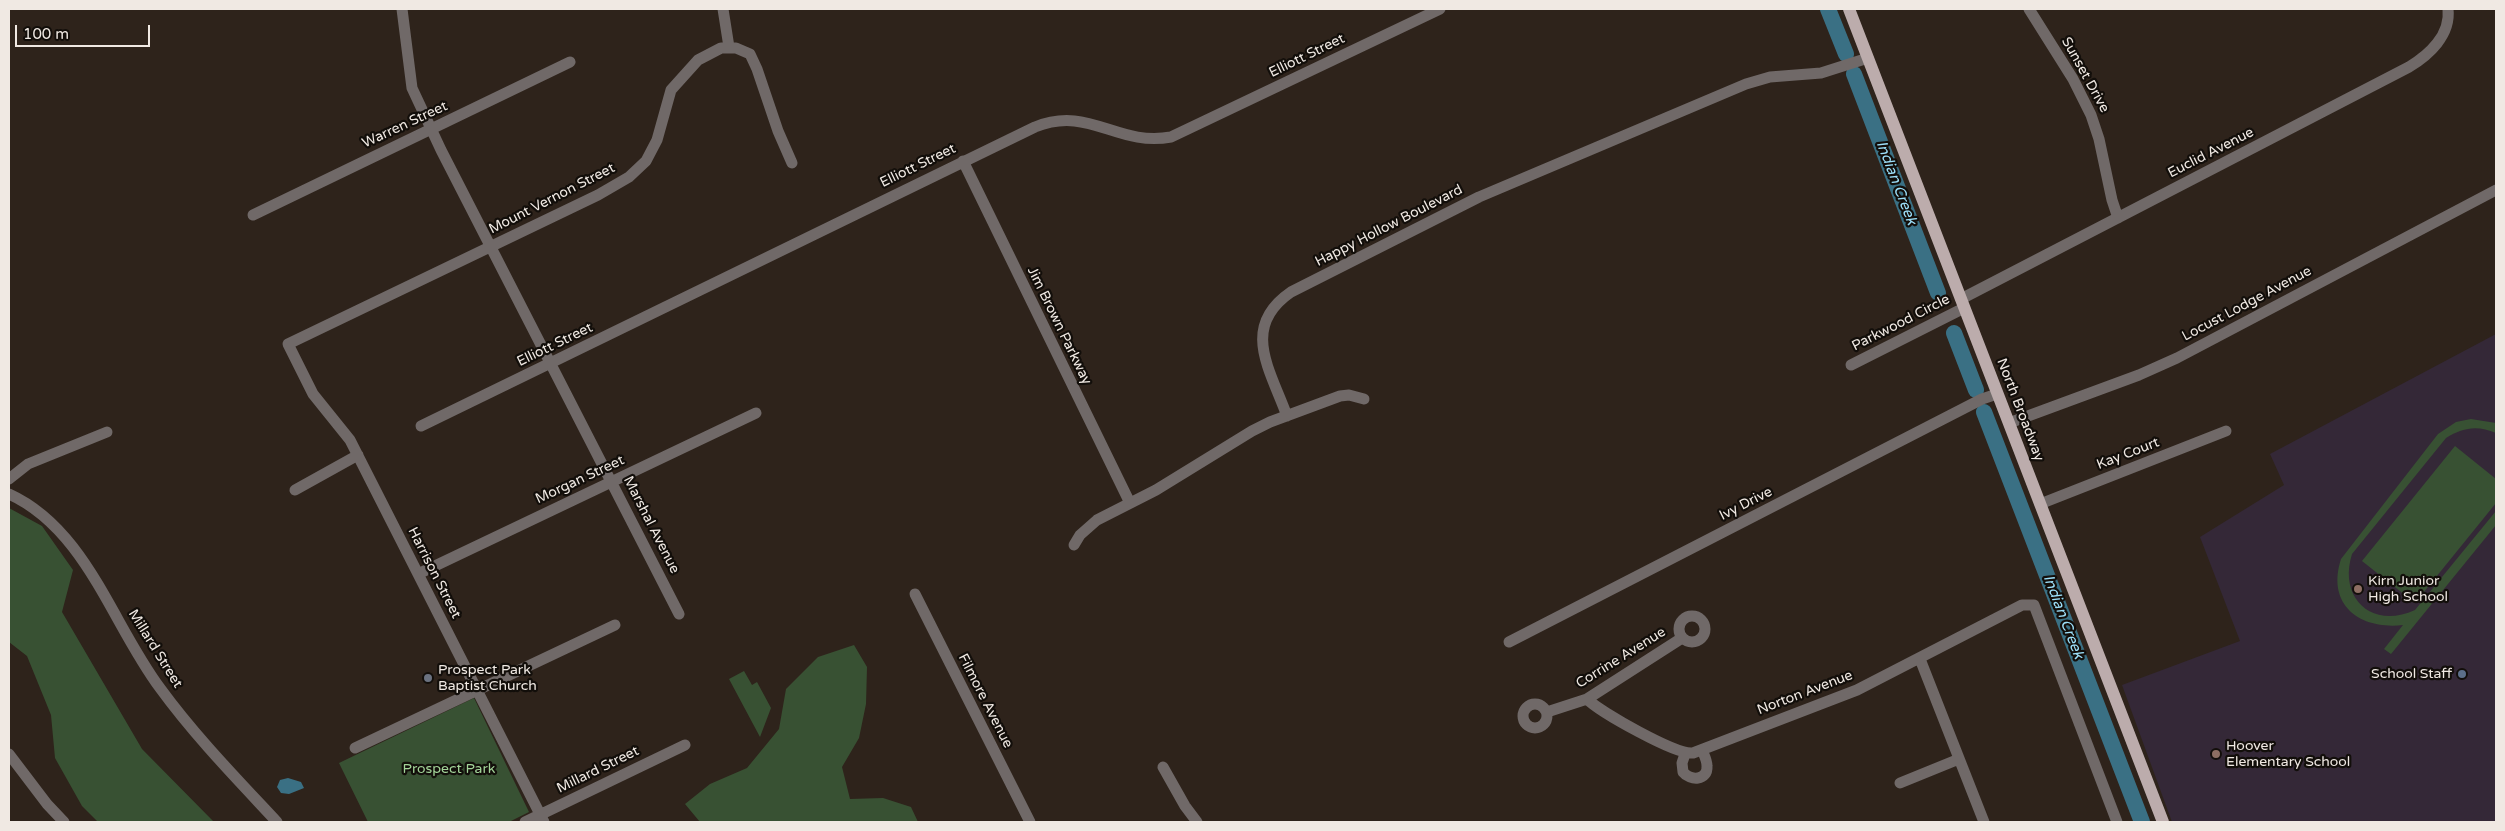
<!DOCTYPE html>
<html>
<head>
<meta charset="utf-8">
<style>
	body { margin:0 }
	#map { position:relative; width:2505px; height:831px; overflow:hidden; background:#2e231b; font-family:"Varela Round",sans-serif }
	canvas { display:block }
	.frame { position:absolute; inset:0; border:10px solid #f0e9e3; pointer-events:none }
	.scale { position:absolute; left:15px; top:25px; width:135px; height:22px; box-sizing:border-box; border:2px solid #f0e9e3; border-top:0; padding-left:6px; font-size:15px; line-height:18px; white-space:nowrap; color:#f0e9e3; -webkit-text-stroke:4px #120e0a; paint-order:stroke }
</style>
</head>
<body>
<div id="map">
<canvas width="2505" height="831"></canvas>
<div class="frame"></div>
<div class="scale">100 m</div>
</div>
<script>
const ctx = document.querySelector('canvas').getContext('2d');
ctx.lineJoin = 'round';
function paint(path, color) { ctx.fillStyle = color; ctx.fill(path, 'evenodd'); }
function strokePath(path, color, width, dash) { ctx.strokeStyle = color; ctx.lineWidth = width; ctx.lineCap = dash ? 'butt' : 'round'; ctx.setLineDash(dash || []); ctx.stroke(path); }
function label(font, color, halo, rows, align = 'center') {
  ctx.font = font + ' "Varela Round",sans-serif'; ctx.lineWidth = 4.5; ctx.setLineDash([]); ctx.textBaseline = 'middle'; ctx.strokeStyle = halo; ctx.fillStyle = color; for (const [text, x, y, turn = 0] of rows) {
    ctx.save(); ctx.translate(x, y); ctx.rotate((+turn || 0) * Math.PI / 180); ctx.textAlign = isNaN(turn) ? turn : align; if (halo) ctx.strokeText(text, 0, 0); ctx.fillText(text, 0, 0); ctx.restore();
  }
}
paint(new Path2D(`
	M2496 334V822H2172L2122 685 2240 641 2200 537 2284 485 2270 454Z`), '#342837');
paint(new Path2D(`
	M2471 419 2496 423V433C2478 425 2463 427 2446 438L2352 554C2338 598 2372 630 2415 610L2496 511V525L2391 654 2384 649 2403 625C2360 630 2326 605 2341 559L2438 434 2456 422Z
	M2455 446 2496 479V503L2415 603 2362 561Z
	M9 508 42 526 73 570 62 612 142 749 214 822H98L82 806 55 758 51 715 27 656 9 642Z
	M854 645 867 667 866 704 859 738 842 767 850 799 883 798 911 807 918 822H700L685 804 710 784 747 768 779 729 786 689 818 657Z
	M744 671 752 685 757 682 771 708 760 737 729 679Z
	M474 698 529 812 509 822H368L339 763Z`), '#385133');
paint(new Path2D(`
	M288 778 301 782 304 788 289 794 281 793 277 787 280 780Z`), '#3a7084');
strokePath(new Path2D(`
	M1828 9 1846 54
	M1854 74 1938 293
	M1954 333 1976 390
	M1984 412 2142 822`), '#3a7084', 16);
strokePath(new Path2D(`
	M402 9 412 88 441 150 679 614
	M723 9 729 47
	M2029 9 2073 79 2091 115 2099 139 2112 200 2118 218
	M963 161 1130 503
	M253 215 570 62
	M1961 299 2409 67C2429 55 2451 35 2448 9
	M1851 365 1964 308
	M1287 416C1270 369 1240 327 1291 292L1479 197 1746 84 1770 77 1821 73 1868 58
	M2009 423 2139 375 2177 358 2496 190
	M421 426 1035 127C1089 105 1117 147 1171 137L1440 9
	M9 479 28 464 107 432
	M295 490 358 455
	M9 494C86 529 112 624 160 688 195 736 237 779 277 822
	M2040 504 2226 431
	M1074 545 1080 535 1097 520 1156 490 1252 431 1270 422 1340 396 1349 395 1364 399
	M418 574 756 413
	M915 594 1030 822
	M1679 629a13 13 0 1 1 26 0a13 13 0 1 1-26 0Z
	M1509 642 1982 399 1997 394
	M1920 659 1984 822
	M1587 699C1600 712 1676 755 1693 753L1857 690 2022 605H2034L2117 822
	M1523 716a12 12 0 1 1 24 0a12 12 0 1 1-24 0Z
	M1547 712 1587 699 1682 638
	M355 748 615 625
	M9 754 47 804 64 822
	M1685 754 1682 763 1683 772C1690 781 1708 781 1707 766 1707 760 1704 755 1702 750
	M1163 767 1185 806 1197 822
	M1900 783 1959 759
	M525 822 685 745
	M544 822 350 440 313 394 288 344 598 195 629 177 646 161 657 140 671 90 698 60 721 48H736L750 54 757 69 778 131 792 163`), '#706968', 11);
strokePath(new Path2D(`
	M1849 9 2163 822`), '#bcacac', 12);
for (const [x, y, r, color] of [
	[2358,589,5,"#8d6e63"],
	[2462,674,5,"#5c6f8a"],
	[428,678,5,"#6b7280"],
	[2216,754,5,"#8d6e63"]
]) { const dot = new Path2D(); dot.arc(x, y, r, 0, 2 * Math.PI); ctx.fillStyle = color; ctx.fill(dot); strokePath(dot, '#120e0a', 2); }
label('14px', '#f0e9e3', '#120e0a', [
	["Elliott Street",1307,56,-26],
	["Sunset Drive",2085,75,61],
	["Warren Street",405,125,-25],
	["Euclid Avenue",2211,153,-27],
	["Elliott Street",918,166,-26],
	["Mount Vernon Street",552,199,-27],
	["Happy Hollow Boulevard",1389,226,-27],
	["Locust Lodge Avenue",2247,304,-28],
	["Parkwood Circle",1901,323,-27],
	["Jim Brown Parkway",1059,326,64],
	["Elliott Street",555,345,-26],
	["North Broadway",2020,410,69],
	["Kay Court",2128,454,-21],
	["Morgan Street",580,480,-25],
	["Ivy Drive",1746,504,-27],
	["Marshal Avenue",651,525,63],
	["Harrison Street",434,573,63],
	["Millard Street",155,649,58],
	["Corrine Avenue",1621,658,-32],
	["Norton Avenue",1805,693,-21],
	["Filmore Avenue",985,701,63],
	["Millard Street",598,770,-26]
]);
label('14px', '#f0e9e3', '#120e0a', [
	["Kirn Junior",2368,581],
	["High School",2368,597],
	["Prospect Park",438,670],
	["Baptist Church",438,686],
	["School Staff",2452,674,"right"],
	["Hoover",2226,746],
	["Elementary School",2226,762]
], 'left');
label('14px', '#a3d499', '#120e0a', [
	["Prospect Park",449,769]
]);
label('italic 15px', '#9cdff9', '#120e0a', [
	["Indian Creek",1896,183,69],
	["Indian Creek",2063,617,69]
]);
</script>
</body>
</html>
